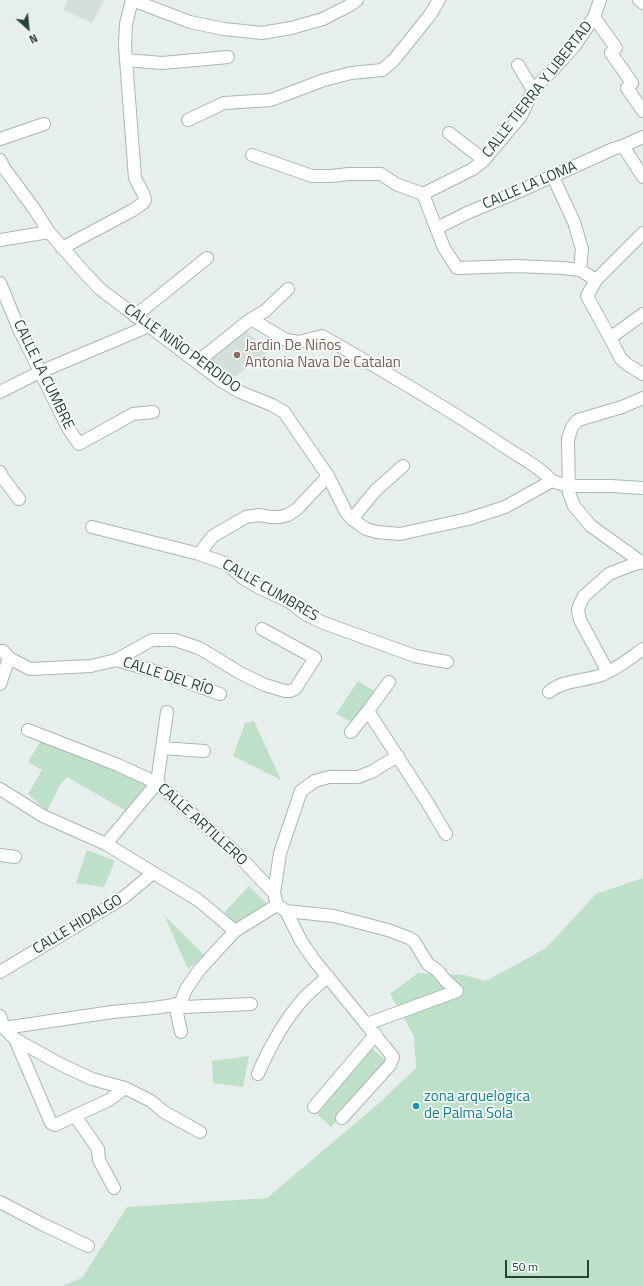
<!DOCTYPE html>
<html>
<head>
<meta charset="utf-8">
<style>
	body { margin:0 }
	#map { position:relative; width:643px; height:1286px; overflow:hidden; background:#e6efeb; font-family:"Titillium Web",sans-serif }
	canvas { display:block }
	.north { position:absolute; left:8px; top:8px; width:40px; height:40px; -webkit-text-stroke:3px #f7fbf9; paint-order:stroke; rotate:153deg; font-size:11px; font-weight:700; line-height:16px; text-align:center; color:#24423a }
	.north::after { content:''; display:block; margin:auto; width:14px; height:18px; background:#24423a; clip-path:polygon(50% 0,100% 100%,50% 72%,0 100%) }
	.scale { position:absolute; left:505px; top:1260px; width:84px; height:18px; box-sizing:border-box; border:2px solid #24423a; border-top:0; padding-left:5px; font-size:12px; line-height:14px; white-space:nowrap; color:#24423a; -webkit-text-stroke:3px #f7fbf9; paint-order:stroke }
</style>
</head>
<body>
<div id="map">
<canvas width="643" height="1286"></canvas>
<div class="north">N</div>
<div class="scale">50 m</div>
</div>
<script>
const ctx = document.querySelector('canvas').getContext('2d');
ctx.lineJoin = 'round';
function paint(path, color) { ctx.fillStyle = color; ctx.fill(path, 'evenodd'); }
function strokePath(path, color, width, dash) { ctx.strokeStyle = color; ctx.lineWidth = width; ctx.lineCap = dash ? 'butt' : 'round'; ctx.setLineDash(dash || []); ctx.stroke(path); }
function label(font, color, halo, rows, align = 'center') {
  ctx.font = font + ' "Titillium Web",sans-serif'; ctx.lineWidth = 3.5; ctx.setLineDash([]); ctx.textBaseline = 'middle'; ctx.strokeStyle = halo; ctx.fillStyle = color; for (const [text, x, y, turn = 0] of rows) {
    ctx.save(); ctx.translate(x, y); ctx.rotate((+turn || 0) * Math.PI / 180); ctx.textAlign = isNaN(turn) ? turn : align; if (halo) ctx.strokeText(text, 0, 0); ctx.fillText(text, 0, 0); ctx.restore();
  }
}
paint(new Path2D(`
	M68 0H104L92 23 63 10Z
	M244 329 269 351 229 381 206 359Z`), '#d4dfda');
paint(new Path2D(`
	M358 681 376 692 353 723 336 714Z
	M254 721 281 780 233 756 245 723Z
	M42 739 151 784 128 812 67 777 60 785 47 811 28 794 42 770 28 762Z
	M87 850 115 861 104 887 76 883Z
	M643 878V1286H62L82 1278 127 1207 267 1198 378 1104 416 1068 414 1036 390 994 418 973 464 975 486 981 546 948 596 894Z
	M249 886 268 905 236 929 220 917Z
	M164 915 204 955 188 969Z
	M372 1048 390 1065 331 1127 314 1111Z
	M249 1056 243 1087 213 1083 212 1061Z`), '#bfe0c8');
const street = new Path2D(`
	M132 0 190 22 224 29 262 33 291 28 323 19 350 5 357 0
	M639 0 643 3
	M594 17 616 48 611 53 632 83 627 88 643 111
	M126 60 162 63 228 57
	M518 65 533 90
	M188 120 224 103 271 100 324 80 351 73 382 70 393 61 430 15 439 0
	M449 133 484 160
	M0 139 44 124
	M623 146 643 177
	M252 155 312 176H331L349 174H381L396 184 423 194 444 248 457 268 516 266 563 268 580 270 596 280
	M0 160 4 168 35 210 49 232 82 270 100 289 220 380 240 392 272 405 284 412 328 476 346 512 352 519 366 529 377 532 400 534 468 519 505 507 552 481 568 486H611L643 488
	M553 177 574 222 582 249 580 270
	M423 194 473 169 484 160 521 116 533 90 563 59 576 44 594 17 600 0
	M437 228 467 213 520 191 613 149 623 146 643 137
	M643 233 596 280 587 296 610 338 621 359 628 365 643 374
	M0 240 49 232
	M62 248 133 210 142 204 145 200C144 192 138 185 135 178L125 46 126 24 132 0
	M0 283 19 329 68 428 79 444 133 414 153 412
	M135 316 207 258
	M251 319 286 340 299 342 322 336C384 371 446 407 505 447 521 458 539 466 552 481
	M610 338 643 314
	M197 362 251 319 265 311 288 289
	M0 392 40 372 149 326
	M0 472 3 478 19 499
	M352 519 376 490 403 466
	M92 527 199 554 227 564 243 578 258 587 290 602 305 614 324 623 415 656 447 662
	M199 554 213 536 246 517 259 515 271 517H280L288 515 297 509 328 476
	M641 562 591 526 574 506 569 493 568 439 572 427 578 420 622 407 643 398
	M0 651H3L9 658 30 669 91 666 116 660 152 640H175L199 648 242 674 265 685 285 691H290L295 689 315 658 262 629
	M116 660 168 675 220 694
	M608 672 580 620 578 610 580 604 584 596 609 574 629 566 641 562 643 563
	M0 684 9 658
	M549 692C564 679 583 682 601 675 616 670 630 658 643 649
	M368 711 427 802 446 834
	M28 730 118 765 157 783 236 853 274 893 277 905 286 911 301 941 314 960 393 1057 390 1065 342 1118
	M351 732 368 711 389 682
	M162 748 204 751
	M0 789 43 816 106 844 198 900 235 931
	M106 844 157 783 167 712
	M0 855 15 857
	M274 893 280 853 301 791 315 781 329 777H358L371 772 398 756
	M286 911 334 916 388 930 409 938 414 941 428 964 438 971 446 981 457 991 367 1024
	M0 972 123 898 153 873
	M175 1004 181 1032
	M180 1004 186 989 200 969 235 931 277 905
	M180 1004 184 1007 251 1004
	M0 1016 4 1028 15 1039 51 1123 55 1125 109 1100 125 1088
	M4 1028 112 1012 154 1008 180 1004
	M15 1039 60 1064 92 1079 125 1088 151 1101 164 1112 200 1132
	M258 1074C270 1046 284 1020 305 997 312 990 321 983 328 976
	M314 1107 376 1034
	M75 1116 98 1149 99 1160 114 1188
	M0 1202 42 1224 88 1246`);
strokePath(street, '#a8b8b2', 14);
strokePath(street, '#fff', 12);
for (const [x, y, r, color] of [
	[237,355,4,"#8d6e63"],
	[416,1106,4,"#0f9aa8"]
]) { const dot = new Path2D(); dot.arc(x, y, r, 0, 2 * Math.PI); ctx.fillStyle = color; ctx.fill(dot); strokePath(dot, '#f7fbf9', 1.5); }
label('15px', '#24423a', '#f7fbf9', [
	["CALLE TIERRA Y LIBERTAD",538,90,-52],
	["CALLE LA LOMA",530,186,-23],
	["CALLE NIÑO PERDIDO",182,349,36],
	["CALLE LA CUMBRE",43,375,64],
	["CALLE CUMBRES",270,591,30],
	["CALLE DEL RÍO",168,677,18],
	["CALLE ARTILLERO",202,825,42],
	["CALLE HIDALGO",78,925,-31]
]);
label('15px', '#785e54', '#f7fbf9', [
	["Jardin De Niños",245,346],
	["Antonia Nava De Catalan",245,363]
], 'left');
label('15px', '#0d838f', '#f7fbf9', [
	["zona arquelogica",424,1097],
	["de Palma Sola",424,1114]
], 'left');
</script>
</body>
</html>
